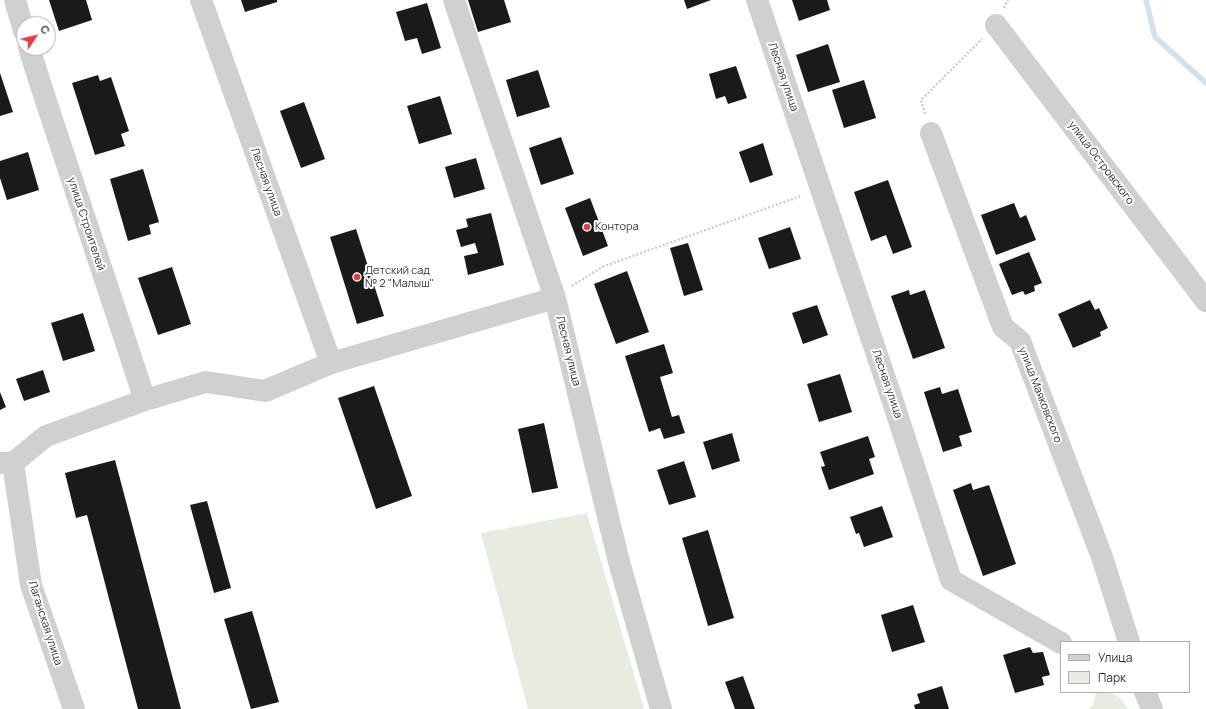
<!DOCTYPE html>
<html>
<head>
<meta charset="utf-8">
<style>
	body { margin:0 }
	#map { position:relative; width:1206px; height:709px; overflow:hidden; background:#fff; font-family:Manrope,sans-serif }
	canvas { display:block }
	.legend { position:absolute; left:1060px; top:641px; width:130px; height:52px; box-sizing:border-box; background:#fff; border:1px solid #adadad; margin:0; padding:5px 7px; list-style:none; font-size:12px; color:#333 }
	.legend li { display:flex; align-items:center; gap:8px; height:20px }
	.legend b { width:20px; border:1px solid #adadad }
	.north { position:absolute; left:16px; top:16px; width:40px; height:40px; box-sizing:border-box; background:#fff; border:1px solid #adadad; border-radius:50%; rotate:55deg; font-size:11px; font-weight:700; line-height:16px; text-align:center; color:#333 }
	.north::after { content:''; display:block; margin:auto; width:14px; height:18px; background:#e63946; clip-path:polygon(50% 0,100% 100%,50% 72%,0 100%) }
</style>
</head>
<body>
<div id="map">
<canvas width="1206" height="709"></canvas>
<ul class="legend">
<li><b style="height:5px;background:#d0d0d0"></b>Улица</li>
<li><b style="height:11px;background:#e6ecdf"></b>Парк</li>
</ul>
<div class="north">С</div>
</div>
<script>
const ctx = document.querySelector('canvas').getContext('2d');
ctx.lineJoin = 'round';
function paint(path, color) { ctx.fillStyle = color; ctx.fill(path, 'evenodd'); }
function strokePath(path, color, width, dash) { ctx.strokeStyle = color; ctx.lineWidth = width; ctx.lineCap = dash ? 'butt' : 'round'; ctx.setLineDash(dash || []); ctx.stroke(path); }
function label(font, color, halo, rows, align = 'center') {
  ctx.font = font + ' Manrope,sans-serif'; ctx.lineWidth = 4; ctx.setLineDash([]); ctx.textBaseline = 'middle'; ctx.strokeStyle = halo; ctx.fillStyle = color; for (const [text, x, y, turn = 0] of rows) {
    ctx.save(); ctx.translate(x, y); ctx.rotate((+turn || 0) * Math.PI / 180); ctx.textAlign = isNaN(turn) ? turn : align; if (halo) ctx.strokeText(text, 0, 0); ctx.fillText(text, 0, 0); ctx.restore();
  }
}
paint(new Path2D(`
	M587 513 644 709H528L481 533Z
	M1096 692C1115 692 1117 693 1128 709H1088L1093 705Z`), '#e6ecdf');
strokePath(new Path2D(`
	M1146 0 1155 37 1206 83`), '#cfe2ee', 5.5);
paint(new Path2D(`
	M49 0H86L92 20 59 31Z
	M241 0H277V2L245 12Z
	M468 0H504L511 22 478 32Z
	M684 0H711L687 9Z
	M792 0H827L830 10 799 21Z
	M427 3 441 48 422 54 417 38 405 41 396 12Z
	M828 44 840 82 808 92 796 55Z
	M736 66 747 98 728 104 725 96 716 99 709 74Z
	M538 70 550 107 517 117 506 80Z
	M0 73 13 112 0 116Z
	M98 75 100 81 111 77 129 131 121 134 125 146 95 155 72 83Z
	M864 80 876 118 844 128 832 90Z
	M440 96 452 134 419 144 407 106Z
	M304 102 325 159 301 168 280 111Z
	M561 137 574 174 541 185 529 148Z
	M763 143 773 175 750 183 739 152Z
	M28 152 39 190 7 200 0 178V161Z
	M476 158 485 189 454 198 445 167Z
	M143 169 159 222 149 225 151 234 128 241 110 179Z
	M888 180 912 247 893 254 886 235 871 241 854 192Z
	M590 198 608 246 583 256 565 208Z
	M1014 203 1020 218 1026 215 1036 240 996 255 981 215Z
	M491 213 504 265 468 275 464 256 478 253 475 243 461 247 456 230 468 227 466 219Z
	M790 227 801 259 769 269 758 238Z
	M356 229 384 316 357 324 330 237Z
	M688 243 703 290 684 296 670 248Z
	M1029 252 1042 283 1034 286 1035 291 1025 295 1023 291 1012 295 999 264Z
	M172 267 191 324 158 335 138 278Z
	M627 271 649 332 616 344 594 284Z
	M909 290 910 295 925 290 945 348 913 359 891 296Z
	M1090 300 1095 310 1099 308 1108 328 1100 332 1101 336 1073 348 1058 314Z
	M817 305 828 335 803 344 792 313Z
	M83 313 95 351 63 361 51 323Z
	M664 344 673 373 660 377 672 417 679 415 685 433 664 439 660 428 649 432 625 356Z
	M43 370 50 392 24 401 16 379Z
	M840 374 852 412 819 422 807 384Z
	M374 386 412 496 376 509 338 398Z
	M940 387 942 394 958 389 972 432 959 436 962 446 943 452 924 392Z
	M0 392 6 407 0 410Z
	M544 423 558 488 532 493 518 429Z
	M732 433 740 461 712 470 703 442Z
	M868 436 875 457 869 459 874 474 829 490 821 467 825 466 820 452Z
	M115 460 181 709H138L87 515 76 518 65 473Z
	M684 461 696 497 669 505 657 470Z
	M971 483 973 490 989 485 1016 564 983 576 953 490Z
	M207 501 231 588 214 593 190 505Z
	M882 506 893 537 864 547 859 533 856 534 850 517Z
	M708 530 734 618 708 626 682 538Z
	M913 605 925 642 892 652 881 615Z
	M252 611 279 702 251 709 224 619Z
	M1030 647 1033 653 1043 652 1050 675 1042 677 1044 685 1015 693 1003 655Z
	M743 676 755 709H735L725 682Z
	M942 686 949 709H915L914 705 920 703 917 694Z`), '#1a1a1a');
strokePath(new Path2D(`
	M1004 8 1008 0
	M925 114 921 100 982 39
	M572 286 602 267 801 196`), '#cdcdcd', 2.5, [2, 2]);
strokePath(new Path2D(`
	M15 0 24 31
	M201 0 331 363
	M454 0 555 298 619 562 661 709
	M757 0 893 402 951 580 1061 643
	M996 25 1206 301
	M29 48 43 92 145 400
	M931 133 1003 327 1020 341 1102 557 1129 642
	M0 463H13L46 436 145 400 206 382 265 391 331 363 555 298
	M13 463 31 585 74 709
	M1145 692 1152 709`), '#d0d0d0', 22);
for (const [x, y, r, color] of [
	[587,227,4,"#e63946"],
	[357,277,4,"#e63946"]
]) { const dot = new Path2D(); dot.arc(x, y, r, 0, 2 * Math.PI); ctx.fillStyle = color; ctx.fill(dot); strokePath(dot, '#fff', 1.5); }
label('11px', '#333', '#fff', [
	["Лесная улица",783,77,71],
	["улица Островского",1101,163,53],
	["Лесная улица",266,182,70],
	["улица Строителей",86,224,72],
	["Лесная улица",568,351,76],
	["Лесная улица",887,384,71],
	["улица Маяковского",1040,395,69],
	["Лаганская улица",45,623,72]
]);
label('11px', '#333', '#fff', [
	["Контора",595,227],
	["Детский сад",365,271],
	["№ 2 \"Малыш\"",365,284]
], 'left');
</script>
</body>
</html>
